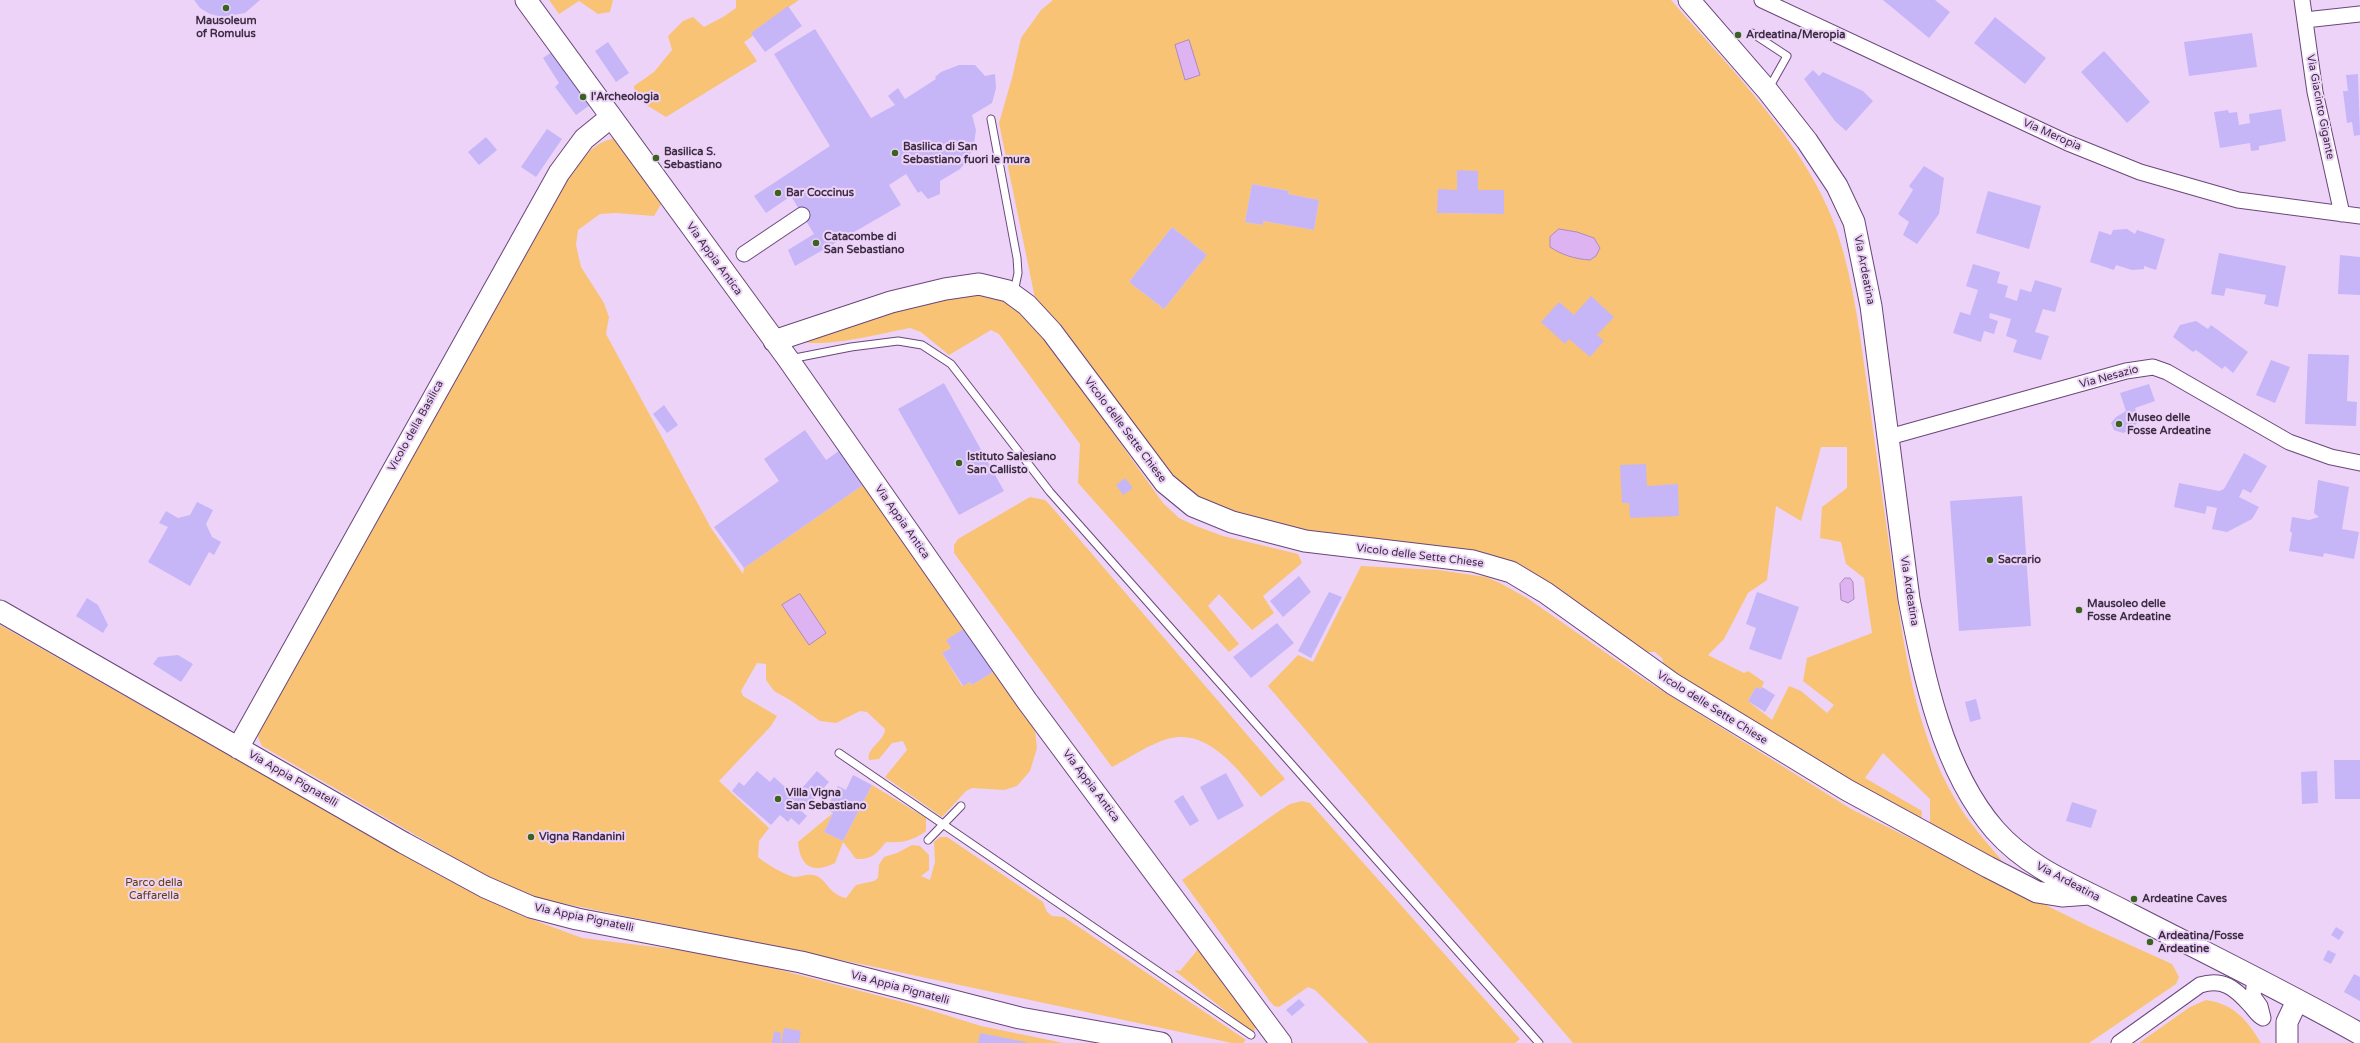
<!DOCTYPE html>
<html>
<head>
<meta charset="utf-8">
<style>
	body { margin:0 }
	canvas { display:block; background:#ecd3f7 }
</style>
</head>
<body>
<canvas width="2360" height="1043"></canvas>
<script>
const ctx = document.querySelector('canvas').getContext('2d');
ctx.lineJoin = 'round';
function paint(path, color) { ctx.fillStyle = color; ctx.fill(path, 'evenodd'); }
function strokePath(path, color, width, dash) { ctx.strokeStyle = color; ctx.lineWidth = width; ctx.lineCap = dash ? 'butt' : 'round'; ctx.setLineDash(dash || []); ctx.stroke(path); }
function label(font, color, halo, rows, align = 'center') {
  ctx.font = font + ' "Varela Round",sans-serif'; ctx.lineWidth = 4; ctx.setLineDash([]); ctx.textBaseline = 'middle'; ctx.strokeStyle = halo; ctx.fillStyle = color; for (const [text, x, y, turn = 0] of rows) {
    ctx.save(); ctx.translate(x, y); ctx.rotate((+turn || 0) * Math.PI / 180); ctx.textAlign = isNaN(turn) ? turn : align; if (halo) ctx.strokeText(text, 0, 0); ctx.fillText(text, 0, 0); ctx.restore();
  }
}
paint(new Path2D(`
	M549 0H613L610 12 598 14 579 1 559 14Z
	M736 0H799L751 33 753 36 744 42 757 61 666 117 635 98 634 86 654 72 672 50 668 36 683 21 693 17 704 27 723 17 736 8Z
	M1053 0H1671C1729 67 1808 146 1837 231 1855 286 1861 343 1869 400 1878 466 1887 532 1897 598 1907 667 1919 737 1955 799 1968 822 1987 843 2004 863L2002 869 1930 827V799L1883 753 1865 778 1922 811 1921 823 1665 670 1662 658 1655 652H1640L1535 578 1334 542 1227 515 1173 484 1036 303 999 123 1012 78 1021 38 1041 10ZM1458 171H1478V190H1504V214L1438 213V190H1457ZM1252 184 1289 191 1288 194 1319 200 1314 230 1263 221V225L1245 222ZM1172 227 1207 255 1164 309 1129 282ZM1821 447H1847V488L1822 507 1820 538 1841 542 1846 564 1864 578 1872 633 1807 658 1803 681 1834 705 1827 713 1801 691 1789 686 1772 720 1748 701 1756 687 1761 689 1764 682 1748 671 1744 673 1708 655 1724 639 1748 593 1767 580 1776 506 1801 521Z
	M623 137 664 199 654 216 616 213 600 214 578 230 576 245 581 267 604 303 609 317 606 334 711 528 743 574 744 568 863 485 970 625 951 648 942 653 962 686 970 682 972 685 998 669 1035 731 1037 748 1030 771 1017 786 1004 790 972 788 966 791 942 817 885 777 907 750 903 741 892 743 879 759 869 760C866 748 885 741 885 729L867 712 860 711 836 723 820 721 790 700 774 691 766 680V664L757 663 741 691 743 696 777 716 771 726 719 781 769 828 759 841 758 857C763 862 788 877 795 877 802 876 809 873 817 876 829 883 829 894 846 898L856 885 874 881 878 878 879 865 884 857 897 853 912 845 920 846 929 855V870L921 876 930 880 935 862 934 842 940 837H947L1043 902 1047 912 1052 916 1064 917 1246 1040 1243 1043H1232L875 967 517 894 262 746 258 737 259 730 574 167C592 149 597 140 623 137Z
	M972 294 1006 301 1020 310 1053 349 1163 503 1179 518 1196 526 1223 536 1298 554 1302 563 1263 596 1274 613 1252 630 1219 594 1208 606 1239 644 1229 652 1078 483 1080 444 999 334 991 330 949 355 921 332 910 328C883 333 819 350 796 340L905 307Z
	M1030 497 1045 500 1050 505 1285 779 1261 797C1238 770 1208 727 1167 739 1148 745 1129 758 1112 767L954 553V545L958 539Z
	M1361 566 1438 570 1486 577 1500 583 1527 598 1645 680 1851 809 2088 926 2172 964 2179 977 2176 984 2089 1043H1573L1268 686 1298 655 1313 662Z
	M0 625 437 874 520 915 582 938 727 956 910 1004 981 1026 1064 1043H0Z
	M872 785 926 818V831C913 841 902 843 886 842 877 853 872 860 856 859L843 842 835 863C813 874 800 867 798 842L833 813 824 832 843 841Z
	M1302 801 1310 803 1520 1039 1515 1043H1369L1315 990 1308 987 1279 1007 1274 1006 1269 1000 1182 880 1279 811 1290 804Z
	M1200 947 1258 1023 1253 1033 1174 970 1180 971Z
	M2206 1000C2234 1004 2247 1020 2261 1043H2139L2190 1007Z`), '#f9c375');
const water = new Path2D(`
	M1189 40 1200 75 1185 80 1175 45Z
	M1559 229 1577 232 1594 238 1600 248 1596 256 1590 260C1575 259 1562 255 1550 247V237Z
	M1845 578H1850L1853 582 1854 599 1848 603 1841 600 1840 584Z
	M800 594 826 633 809 645 782 605Z`);
paint(water, '#deb3f2');
strokePath(water, '#ae8abe', 1);
paint(new Path2D(`
	M194 0H260L245 13 222 17 210 14 200 8Z
	M1883 0H1935L1950 12 1929 38Z
	M788 6 802 26 765 52 751 33Z
	M1995 17 2046 58 2025 84 1974 43Z
	M815 29 871 118 895 105 888 96 898 88 905 99 936 79 935 77 941 72 959 65H975L985 76 995 74 996 88 992 103 972 115 976 130 974 144 968 160 960 169 940 181V194L928 199 921 191 918 193 906 174 889 185 901 205 795 266 788 250 814 234 791 196 766 213 754 196 830 146 774 54Z
	M2252 33 2257 67 2189 76 2184 42Z
	M608 42 629 73 616 82 595 51Z
	M553 51 590 105 576 115 555 87 559 83 543 58Z
	M2104 51 2150 102 2127 123 2081 72Z
	M1813 70 1819 76 1823 72 1863 91 1873 101 1846 131 1835 121 1804 79Z
	M2358 74 2360 135 2354 136 2352 122 2347 123 2343 91H2348L2346 75Z
	M2281 109 2286 141 2259 146V150L2251 151 2250 143 2220 148 2214 112 2228 110 2229 113 2237 112 2239 125 2250 123 2249 114Z
	M547 129 562 139 536 177 521 167Z
	M486 137 497 150 479 165 468 152Z
	M1924 166 1944 178 1939 214 1917 244 1903 235 1909 222 1898 214 1913 190 1909 186Z
	M1457 170 1478 171V190H1504V214L1437 213 1438 189 1457 190Z
	M1252 184 1289 191 1288 194 1319 200 1314 230 1263 221V225L1245 222Z
	M1988 191 2041 206 2029 249 1976 233Z
	M1172 227 1207 255 1164 309 1129 282Z
	M2127 229 2135 234 2137 230 2165 239 2156 270 2144 266V269L2132 270 2116 265 2114 270 2090 262 2099 231 2111 235 2113 230Z
	M2219 253 2286 266 2278 307 2264 304 2266 295 2226 288 2224 296 2211 294Z
	M2340 255 2360 257V295L2338 294Z
	M1973 264 2000 272 1997 283 2008 286 2005 297 2017 301 2020 289 2031 292 2035 280 2062 288 2055 312 2043 309 2035 332 2049 336 2041 360 2013 352 2017 340 2006 336 2011 319 1990 313 1989 318 1998 321 1994 334 1984 331 1981 342 1953 333 1960 312 1970 315 1978 290 1966 286Z
	M1591 296 1614 317 1597 335 1604 341 1590 357 1569 339 1565 344 1541 322 1559 302 1574 315Z
	M2196 321 2208 329 2211 325 2248 352 2233 373 2225 366 2222 369 2196 350 2193 352 2173 337 2180 325Z
	M2308 354 2349 355 2347 401 2357 402 2356 426 2305 424Z
	M2271 360 2290 367 2275 403 2256 395Z
	M944 383 1004 491 959 515 898 409Z
	M2149 384 2155 401 2135 408 2139 421 2130 431 2123 433 2114 430 2111 423 2116 417 2126 411 2120 393Z
	M664 405 678 425 667 433 653 414Z
	M805 430 826 460 839 451 863 485 744 568 714 527 779 481 764 459Z
	M2244 453 2267 466 2251 493 2243 489 2239 497 2259 507 2252 519 2227 532 2212 529 2217 508 2207 506 2205 514 2174 507 2179 483 2219 491 2224 489Z
	M1646 464 1647 486 1678 484 1679 516 1630 518 1629 503H1622L1620 465Z
	M1125 478 1133 488 1123 495 1116 485Z
	M2318 480 2349 487 2342 529 2359 532 2354 559 2324 553 2323 557 2289 551 2292 533 2290 531 2292 517 2309 520 2319 517 2314 513Z
	M2022 496 2031 626 1959 631 1950 501Z
	M197 502 213 510 206 524 212 537 221 542 214 555 209 552 190 586 148 562 168 527 159 523 166 511 178 518 190 515Z
	M1299 576 1311 592 1283 617 1270 601Z
	M1329 592 1342 597 1311 658 1298 651Z
	M1757 592 1799 607 1781 660 1749 649 1756 628 1746 624Z
	M87 598 98 605 108 625 103 633 76 616Z
	M1277 623 1294 643 1251 678 1233 657Z
	M970 625 998 669 972 685 970 682 963 686 942 653 951 648 946 640Z
	M178 655 193 664 181 682 153 664 158 657Z
	M1756 687 1761 689 1762 687 1775 695 1765 712 1748 701Z
	M1976 699 1981 719 1970 722 1965 702Z
	M2334 760H2360V799H2335Z
	M757 771 770 782 774 777 795 796 817 771 829 782 808 806 805 802 799 809 807 816 799 825 791 818 788 822 780 815 771 825 732 791 739 782 744 786Z
	M2317 771 2318 803 2302 804 2301 772Z
	M1226 773 1244 806 1218 820 1200 787Z
	M853 775 872 785 843 841 824 832 833 813 826 809 838 786 846 790Z
	M1183 795 1199 821 1190 826 1174 801Z
	M2072 802 2097 810 2091 828 2066 821Z
	M2336 927 2344 932 2339 940 2331 935Z
	M2328 950 2336 954 2331 964 2323 960Z
	M2354 974 2360 977V1001L2344 992Z
	M1299 999 1305 1005 1292 1016 1286 1010Z
	M784 1028 801 1031 799 1043H781Z
	M774 1031 781 1033 780 1043H772Z
	M980 1033 1026 1042V1043H978Z`), '#c6b6f8');
const lane = new Path2D(`
	M1752 33 1787 56 1769 88
	M991 119 1017 258 1018 273 1014 292
	M790 359 851 347 898 341 922 345 951 364 1050 492 1539 1043
	M839 753 1251 1035
	M928 840 961 806`);
const street = new Path2D(`
	M1762 0 2068 143 2140 172 2238 200 2360 216
	M2302 0 2315 92 2342 214
	M2305 20 2360 14
	M744 254 802 215
	M1889 437 2126 371 2153 367 2167 372 2289 442 2331 457 2360 463
	M2119 1043 2200 985C2223 978 2235 988 2250 1005 2254 1009 2258 1016 2263 1018L2260 1006 2253 996 2255 978`);
const secondary = new Path2D(`
	M526 0 788 359 1027 701 1281 1043
	M1689 0 1767 90 1807 141 1837 186 1854 222 1871 306 1909 599C1924 676 1942 769 1995 830 2031 871 2081 888 2128 913 2206 953 2284 991 2360 1034
	M774 341 891 302 945 289 979 284 1008 291 1027 305 1052 332 1165 483 1193 506 1232 522 1305 541 1473 561 1511 572 1546 593 1673 684 1847 790 1988 867 2037 892 2062 896 2089 894
	M0 611 404 843 485 887 531 907 577 919 801 962 1020 1018 1161 1043
	M238 748 559 173 584 139 611 117
	M2287 1043V1022L2297 1001`);
strokePath(lane, '#6b467b', 9);
strokePath(street, '#6b467b', 17);
strokePath(secondary, '#6b467b', 23);
strokePath(lane, '#fff', 7);
strokePath(street, '#fff', 15);
strokePath(secondary, '#fff', 21);
for (const [x, y, r, color] of [
	[226,8,4,"#3a631f"],
	[1738,35,4,"#3a631f"],
	[583,97,4,"#3a631f"],
	[895,153,4,"#3a631f"],
	[656,158,4,"#3a631f"],
	[778,193,4,"#3a631f"],
	[816,243,4,"#3a631f"],
	[2119,424,4,"#3a631f"],
	[959,463,4,"#3a631f"],
	[1990,560,4,"#3a631f"],
	[2079,610,4,"#3a631f"],
	[778,799,4,"#3a631f"],
	[531,837,4,"#3a631f"],
	[2134,899,4,"#3a631f"],
	[2150,942,4,"#3a631f"]
]) { const dot = new Path2D(); dot.arc(x, y, r, 0, 2 * Math.PI); ctx.fillStyle = color; ctx.fill(dot); strokePath(dot, '#ecd3f7', 1.5); }
label('bold 11px', '#3d2c44', '#ecd3f7', [
	["Mausoleum",226,21,"center"],
	["of Romulus",226,34,"center"],
	["Ardeatina/Meropia",1746,35],
	["l'Archeologia",591,97],
	["Basilica di San",903,147],
	["Sebastiano fuori le mura",903,160],
	["Basilica S.",664,152],
	["Sebastiano",664,165],
	["Bar Coccinus",786,193],
	["Catacombe di",824,237],
	["San Sebastiano",824,250],
	["Museo delle",2127,418],
	["Fosse Ardeatine",2127,431],
	["Istituto Salesiano",967,457],
	["San Callisto",967,470],
	["Sacrario",1998,560],
	["Mausoleo delle",2087,604],
	["Fosse Ardeatine",2087,617],
	["Villa Vigna",786,793],
	["San Sebastiano",786,806],
	["Vigna Randanini",539,837],
	["Ardeatine Caves",2142,899],
	["Ardeatina/Fosse",2158,936],
	["Ardeatine",2158,949]
], 'left');
label('11px', '#3d2c44', '#ecd3f7', [
	["Via Giacinto Gigante",2320,107,79],
	["Via Meropia",2052,135,24],
	["Via Appia Antica",714,259,54],
	["Via Ardeatina",1864,270,79],
	["Via Nesazio",2109,377,-15],
	["Vicolo della Basilica",416,426,-61],
	["Vicolo delle Sette Chiese",1125,430,53],
	["Via Appia Antica",902,522,55],
	["Vicolo delle Sette Chiese",1420,556,7],
	["Via Ardeatina",1909,591,81],
	["Vicolo delle Sette Chiese",1712,708,32],
	["Via Appia Pignatelli",293,779,30],
	["Via Appia Antica",1091,786,53],
	["Via Ardeatina",2068,882,28],
	["Via Appia Pignatelli",584,918,12],
	["Via Appia Pignatelli",900,988,15]
]);
label('11px', '#5f400a', '#ecd3f7', [
	["Parco della",154,883],
	["Caffarella",154,896]
]);
</script>
</body>
</html>
